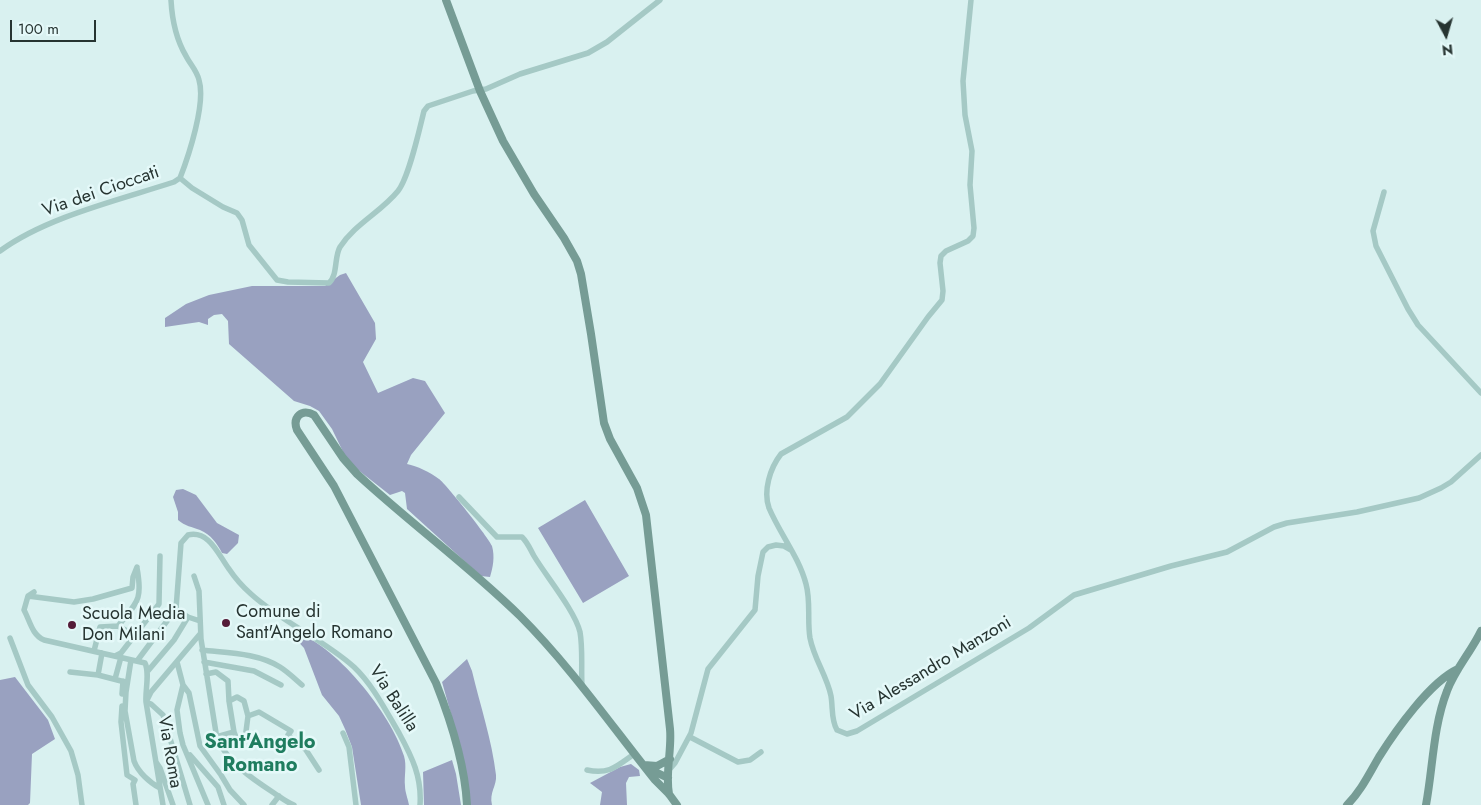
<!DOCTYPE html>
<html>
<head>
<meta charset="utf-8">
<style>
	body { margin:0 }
	#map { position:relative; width:1481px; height:805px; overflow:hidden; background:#d9f1f0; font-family:Jost,sans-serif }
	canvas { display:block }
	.north { position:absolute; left:1421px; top:10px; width:50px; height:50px; -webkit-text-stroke:4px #e5f9f9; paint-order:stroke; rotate:174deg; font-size:14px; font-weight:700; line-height:20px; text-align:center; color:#263431 }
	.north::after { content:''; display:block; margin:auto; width:18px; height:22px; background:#263431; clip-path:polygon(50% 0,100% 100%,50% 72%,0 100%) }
	.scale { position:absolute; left:10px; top:20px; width:86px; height:22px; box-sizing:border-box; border:2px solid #263431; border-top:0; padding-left:6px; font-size:15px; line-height:18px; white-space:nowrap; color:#263431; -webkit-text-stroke:4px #e5f9f9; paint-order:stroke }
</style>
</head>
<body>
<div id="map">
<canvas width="1481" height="805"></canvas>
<div class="north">N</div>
<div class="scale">100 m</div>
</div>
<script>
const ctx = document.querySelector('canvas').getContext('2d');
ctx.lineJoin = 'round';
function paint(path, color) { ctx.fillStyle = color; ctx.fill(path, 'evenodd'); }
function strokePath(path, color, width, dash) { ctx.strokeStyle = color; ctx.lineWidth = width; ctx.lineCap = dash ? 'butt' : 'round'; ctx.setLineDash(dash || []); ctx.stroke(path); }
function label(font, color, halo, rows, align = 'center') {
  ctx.font = font + ' Jost,sans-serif'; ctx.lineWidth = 5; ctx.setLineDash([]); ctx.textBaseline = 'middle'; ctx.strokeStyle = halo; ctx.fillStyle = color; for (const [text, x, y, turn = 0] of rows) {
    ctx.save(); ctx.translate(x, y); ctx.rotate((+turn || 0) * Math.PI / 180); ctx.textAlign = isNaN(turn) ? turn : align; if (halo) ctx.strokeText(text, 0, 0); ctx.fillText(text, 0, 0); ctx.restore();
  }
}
paint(new Path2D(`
	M346 273 375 323 376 339 363 362 378 393 413 378 425 381 445 413 411 455 407 464C417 466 430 472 439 479 446 484 489 538 492 546 495 557 493 567 490 577L481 576 407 509 405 493 402 491 390 495 348 462 332 429 319 411 310 406 294 401 229 344 228 321 222 314 214 315 208 319V325L199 322 165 327V318L186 304 209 295 252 286H325L340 275Z
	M183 489 196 495 217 523 239 535 238 543 227 554 222 553C217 543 211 535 200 530 192 527 185 526 178 520V512L173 497 176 490Z
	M585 500 629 576 583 603 538 528Z
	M291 631C334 641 392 715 404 756 407 766 404 776 405 786 405 792 408 799 409 805H361L352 747 345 729 339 716 322 695 304 648 292 635Z
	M467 659 472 671C480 705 492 740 496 775 497 786 489 792 492 805H470L462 753 442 682Z
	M15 677 48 720 55 739 32 754 30 803 28 805H0V680Z
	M452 760 456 774 461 805H424L423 772Z
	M631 764 639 770 640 776 629 777 626 783 627 805H600L602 792 590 783 620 767Z`), '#99a1c0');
strokePath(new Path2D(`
	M971 0 963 81 965 115 972 151 970 185 974 228 973 236 968 241 946 251 941 256 940 263 943 291 942 300 928 317 880 384 847 417 781 454C770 468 763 491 769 508 780 534 799 557 806 584 811 602 807 620 810 638 814 659 827 676 831 696 833 708 831 720 837 730L847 734 857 731 1029 628 1074 595 1171 566 1227 552 1274 527 1287 523 1357 512 1419 498 1441 488 1451 482 1481 455
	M180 178 192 188 223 207 237 213 242 220 249 245 277 280 288 282 329 283C338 275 334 257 340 247 355 224 381 212 398 191 409 177 419 131 424 111L428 106 473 91 486 89 520 74 588 53 607 42 660 0
	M1384 192 1373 231 1376 246 1408 309 1418 325 1481 393
	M0 251C46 217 119 200 174 182L180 178C189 155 206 103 199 80 197 71 190 64 186 56 176 39 172 19 171 0
	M459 497 497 537H522C528 543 530 549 534 556 546 576 575 611 580 632 583 649 581 669 582 686
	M194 576 199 591 201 639 217 739C229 763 251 778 274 793 280 797 286 802 294 805
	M34 592 28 596 24 610C30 621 32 635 44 640L145 663C150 673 145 690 146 702L151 704 163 715 190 805
	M28 596 74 602 93 599 132 588 133 577 137 567
	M176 609 188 617 200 621
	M118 626C137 602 143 601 137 568
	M10 638 28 685 52 717 71 751 78 775 82 805
	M202 650C228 653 258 653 280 667 288 672 295 679 302 685
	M94 651 100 627 118 626 134 635
	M115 656 121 653 159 604 160 556
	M131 660 126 692 125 711 134 761C138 772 150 783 160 788
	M137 661 176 609 181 543 188 535C209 530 218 554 229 569 235 578 243 587 251 594 283 623 323 639 354 667 373 685 386 711 399 733 412 757 422 777 420 805
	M177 662 183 685 189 693 200 746 221 775 230 790 244 805
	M204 662 254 671 281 685
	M70 672 98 675 125 682
	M147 672 174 640 188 617
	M206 674 216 672 228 681 229 701 234 732 216 737
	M98 675 102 653
	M115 679 121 657
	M183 685 177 710 180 733 183 745 208 805
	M122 694 123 681
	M229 701 237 697 244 701 248 716 245 739 241 743 237 740 234 732
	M122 706 121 722 127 775 135 780 133 784 136 805
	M248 716 259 712 291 731 288 735 306 750 319 770
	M246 733 255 739
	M343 733 349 747 356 805
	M690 737 738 762 750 760 761 752
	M190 755 218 787 224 805
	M156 762 160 768 173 805
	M587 770C609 775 617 766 634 754
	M669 770 675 763 691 733 708 669 755 610 758 576 763 552 768 547 776 545 784 546 791 550
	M163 805 146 702 151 692 200 634
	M272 805 279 796`), '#a5c9c5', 5.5);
strokePath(new Path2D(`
	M446 0 480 91 503 141 534 194 564 238 577 261 581 274 591 334 604 423 610 439 637 488 646 515 670 729C672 750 665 773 669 794
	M644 765 657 766 670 759
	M647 768 668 778
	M467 805C465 764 451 721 436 683L334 486 297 430C292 417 302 408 314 415L343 458 357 474C410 523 469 566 520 616 570 666 611 725 655 780L669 794 677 805
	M1347 805C1361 791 1369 774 1379 757 1396 730 1430 682 1458 669
	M1426 805C1433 767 1433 727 1447 691 1455 669 1471 652 1481 631`), '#769c95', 8);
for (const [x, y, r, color] of [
	[226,623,5,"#551c38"],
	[72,625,5,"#551c38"]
]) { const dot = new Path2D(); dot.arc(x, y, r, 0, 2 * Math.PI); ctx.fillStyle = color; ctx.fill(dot); strokePath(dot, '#e5f9f9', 2); }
label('18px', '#263431', '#e5f9f9', [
	["Via dei Cioccati",101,192,-19],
	["Via Alessandro Manzoni",931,669,-31],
	["Via Balilla",393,699,57],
	["Via Roma",169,752,80]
]);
label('18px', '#263431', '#e5f9f9', [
	["Comune di",236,613],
	["Sant'Angelo Romano",236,634],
	["Scuola Media",82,615],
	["Don Milani",82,636]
], 'left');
label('bold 20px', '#1f7d5f', '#e5f9f9', [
	["Sant'Angelo",260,743],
	["Romano",260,766]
]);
</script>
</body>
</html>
